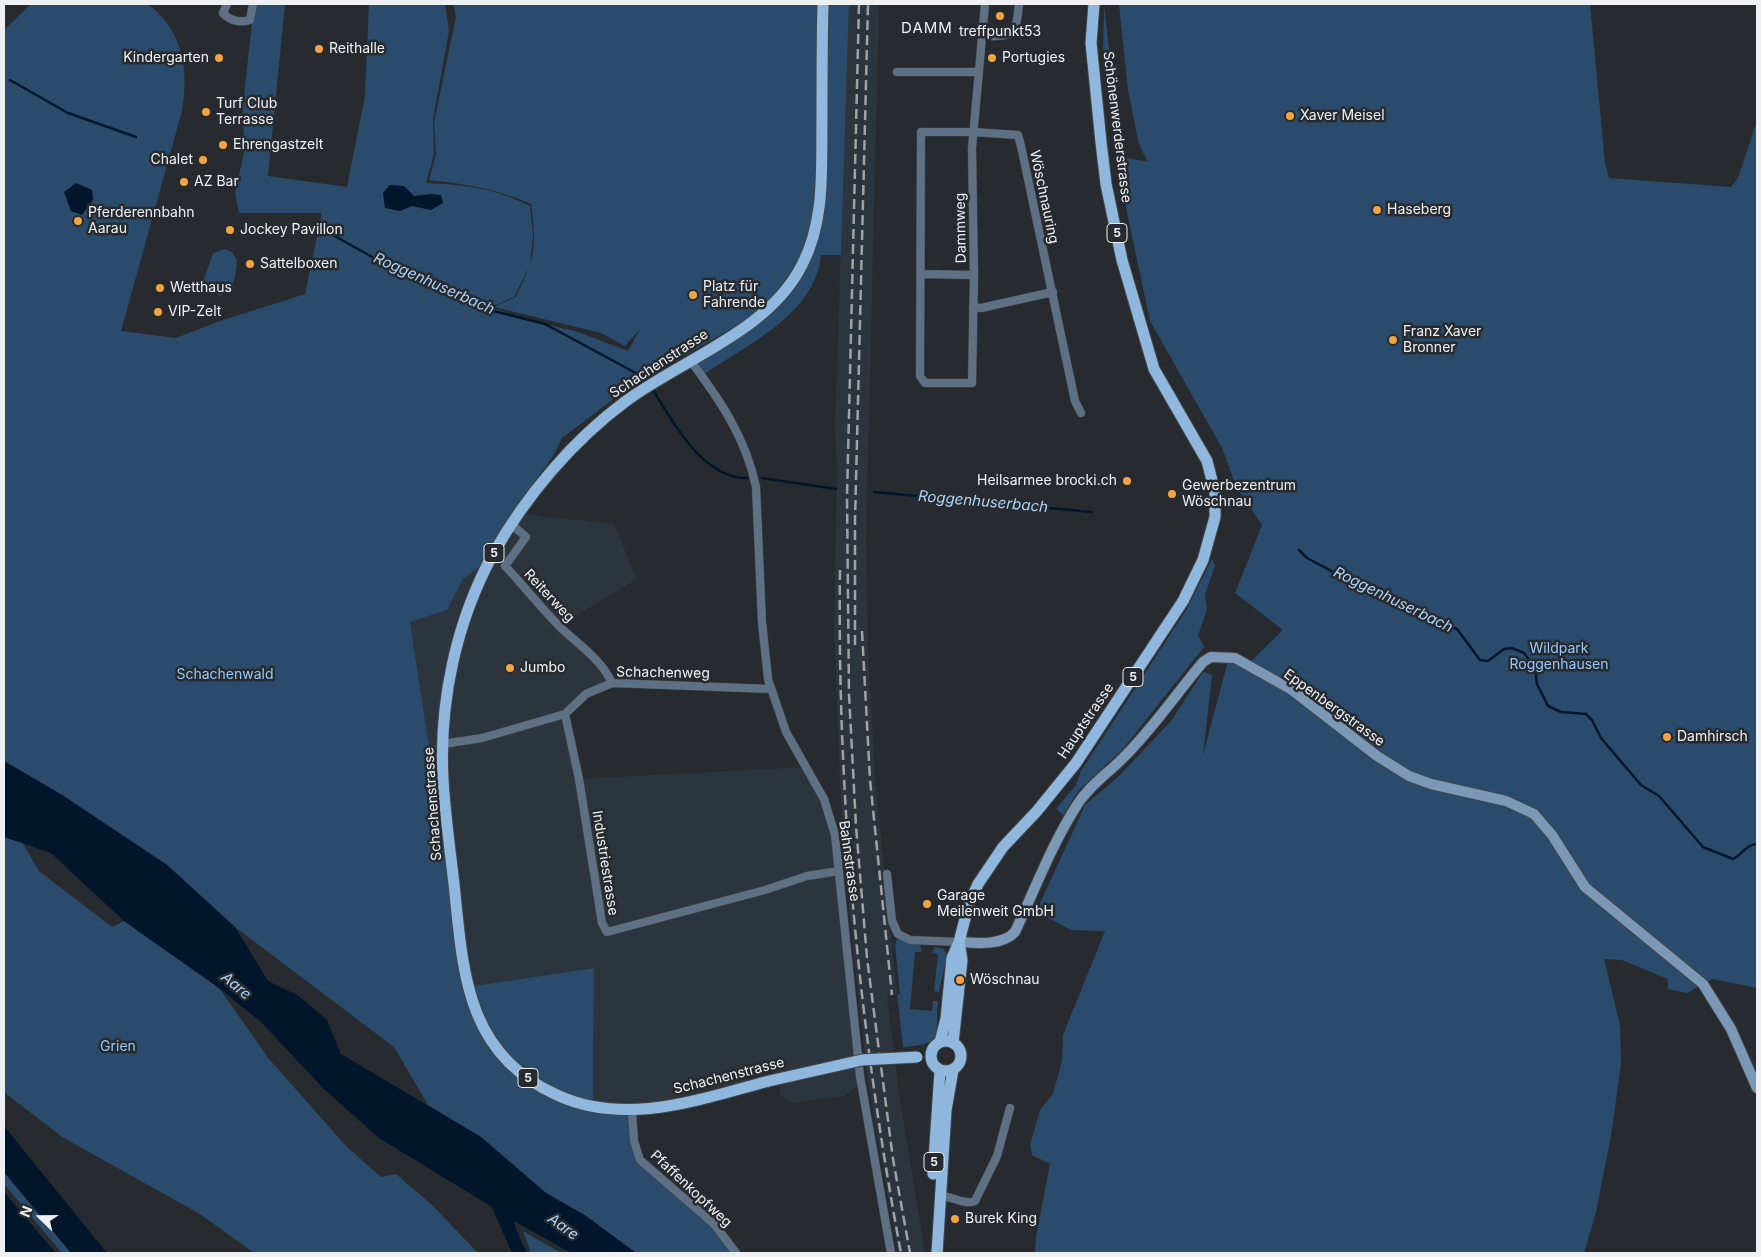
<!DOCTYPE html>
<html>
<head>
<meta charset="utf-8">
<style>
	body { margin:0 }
	#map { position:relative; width:1761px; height:1257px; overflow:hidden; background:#272b2f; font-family:Inter,sans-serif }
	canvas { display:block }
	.frame { position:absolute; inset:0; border:5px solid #eef0f3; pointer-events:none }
	.north { position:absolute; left:15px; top:1192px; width:50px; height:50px; -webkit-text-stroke:4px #272b2f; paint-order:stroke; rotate:292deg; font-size:14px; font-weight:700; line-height:20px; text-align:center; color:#eef0f3 }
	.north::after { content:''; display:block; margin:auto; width:18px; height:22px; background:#eef0f3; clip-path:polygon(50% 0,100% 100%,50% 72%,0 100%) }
</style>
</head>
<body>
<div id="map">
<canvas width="1761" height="1257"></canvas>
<div class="frame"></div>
<div class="north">N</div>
</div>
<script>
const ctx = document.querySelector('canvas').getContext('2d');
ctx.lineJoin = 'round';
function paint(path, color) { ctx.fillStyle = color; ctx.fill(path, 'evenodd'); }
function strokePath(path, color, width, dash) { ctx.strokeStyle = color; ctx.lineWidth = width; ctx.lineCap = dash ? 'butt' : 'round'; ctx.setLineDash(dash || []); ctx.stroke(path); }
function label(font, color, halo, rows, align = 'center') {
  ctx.font = font + ' Inter,sans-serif'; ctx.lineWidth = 5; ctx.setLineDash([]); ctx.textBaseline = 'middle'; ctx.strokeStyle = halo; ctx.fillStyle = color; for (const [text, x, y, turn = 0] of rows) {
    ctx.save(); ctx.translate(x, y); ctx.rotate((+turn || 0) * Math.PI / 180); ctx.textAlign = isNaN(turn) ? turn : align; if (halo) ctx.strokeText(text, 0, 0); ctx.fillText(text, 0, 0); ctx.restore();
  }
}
paint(new Path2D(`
	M849 4H879L866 538 868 645 875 778 897 994 887 996 900 1100 925 1253H898L868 1082 843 854 834 627 837 470 835 426Z
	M512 513 614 524 637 579 559 626 587 652 612 683 599 688 565 714 579 779 806 767 833 825 860 1076 854 1089 844 1096 792 1103 780 1095V1084L776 1074 772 1070H765L749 1077 746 1082 646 1104 621 1105 593 1101 594 968 467 987 442 744 429 746 410 621 447 610 463 579 483 564Z`), '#2c343d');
paint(new Path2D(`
	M31 4H148C183 31 189 69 182 111L121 331 176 338 220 321 305 294 322 213H239L235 193 244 153 243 105 254 4H285L268 176 347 187 365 96 369 4H445L449 31 433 119 434 154 426 183C465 185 494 188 530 206L533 235 530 265 514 297 491 307 523 319 578 332 628 351 640 329 625 346 601 333 494 307 516 297C535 257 537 248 531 204 497 189 466 184 429 180L436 154 434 122 456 17 453 4H817L816 188 812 225 799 262 761 312 632 385 562 438 553 456 512 513 483 564 463 579 447 610 410 622 429 746 443 744 467 987 594 968 593 1101 632 1111 637 1154 714 1224 736 1253H636L586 1216 546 1193 481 1137 428 1105 394 1047 235 927 167 865 62 795 4 761V30Z
	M827 4H849L841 255H821C815 314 750 343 706 373L702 372 699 367 700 360C766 322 804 298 823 220Z
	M1104 4 1121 157 1148 162 1139 145 1128 90 1119 4H1590L1605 163 1609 178 1731 187 1738 178 1757 121V988L1712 979 1687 993 1668 989V979L1622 960 1604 959 1620 1025 1621 1064 1611 1136 1596 1212 1584 1253H1035L1036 1237 1050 1164 1032 1155 1030 1145 1040 1110 1053 1094 1062 1061 1063 1035 1105 931 1071 930 1036 912 1085 805 1118 777 1171 721 1203 672 1212 675 1203 755 1228 661H1251L1283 630 1235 593 1262 525 1237 488 1222 448 1150 321 1122 189 1103 68Z
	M225 249 232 252 237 261C236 275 234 291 220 296L206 290 204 279 213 253Z
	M1212 559 1215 566 1205 594 1207 610 1198 635 1204 647 1122 750 1079 790 1063 815 1056 809 1076 785 1081 771 1185 612Z
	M4 837 22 842 39 871 112 927 124 921 219 988 269 1059 346 1146 381 1177 396 1174 432 1205 478 1253H254L200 1214 62 1137 4 1092Z
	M897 939 920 944 922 952H915L910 1009 932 1011 933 1001H938C934 1034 947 1044 903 1047L897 994H900L895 945Z
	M935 947 944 949 947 955 939 992 934 991 938 954 932 953Z
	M4 1172 64 1244 71 1253H62L4 1184Z
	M523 1231 561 1253H531Z`), '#2a4b6b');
paint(new Path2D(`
	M76 183 92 190 93 200 82 215 71 211 64 192Z
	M390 185 404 186 414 196 430 194 441 195 443 203 431 210 412 206 400 211 385 208 383 193Z
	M4 761 62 795 167 865 235 927 268 981 299 996 327 1020 341 1054 481 1137 546 1193 586 1216 636 1253H571L514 1221 515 1227 527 1253H512L492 1207 379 1138 324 1089 261 1022 219 988 124 921 51 853 4 837Z
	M4 1126 107 1253H71L4 1172Z
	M4 1192 55 1252V1253H4Z`), '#01162a');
strokePath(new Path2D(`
	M10 80 68 113 136 137
	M333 235 374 258 482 308 545 324 645 378
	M653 390C673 422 703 479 747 478
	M762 478 836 489
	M874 492 1092 512
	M1299 550 1307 558 1352 582 1387 594 1401 606 1457 629 1480 660 1488 661 1504 649 1512 648 1524 653 1535 668 1537 684 1548 706 1561 712 1586 714 1592 720 1601 738 1641 785 1659 796 1703 847 1733 859C1743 854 1745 845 1757 844`), '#01162a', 2.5);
const street = new Path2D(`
	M227 4 223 13C230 21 241 23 250 20L253 4
	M985 4C981 52 976 100 972 148L974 275 972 383H925L920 376 921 132H973L1018 135 1021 146 1075 401 1081 413
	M982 36C1014 37 1016 35 1019 4
	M897 72H979
	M922 274 974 275
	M973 307 981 308 1053 292
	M690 360C720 400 746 438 756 487L762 622 768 679 786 732 824 799 835 835 860 1076 891 1253
	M511 524 526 537 505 566C524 586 541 608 560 627 579 645 601 659 612 683
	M565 714 586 694 612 683 771 689
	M443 744 482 738 565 714 579 779 602 923 607 932 765 890 807 876 839 871
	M887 874 892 921 898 934 910 940 959 942
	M632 1111 634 1141 640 1160 714 1224 736 1253
	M939 1196C951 1195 965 1206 975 1201L997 1156 1010 1108`);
const secondary = new Path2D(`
	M959 942C977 943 1002 946 1015 932 1035 889 1052 844 1077 805 1089 786 1107 774 1122 759 1152 730 1176 694 1203 662L1211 657 1235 658 1292 690 1377 756 1409 776 1431 784 1506 801 1534 814 1552 835 1585 887 1703 984 1731 1029 1757 1088`);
const primary = new Path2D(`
	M931 1056a15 15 0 1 1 30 0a15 15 0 1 1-30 0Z
	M940 1042 946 1019 952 958 959 942 968 907 978 884 1003 847 1037 811 1076 763 1183 601 1203 560 1215 517V492L1207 461 1154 369 1122 260 1106 184 1101 142 1091 43 1094 4
	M953 1043 962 960 959 942
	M769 1081C700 1099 626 1127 557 1095 465 1054 463 970 454 884 450 849 445 814 443 779 439 702 456 622 493 554 526 496 572 441 626 401 683 359 769 331 802 265 826 219 821 166 822 117 822 79 822 41 823 4
	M933 1174 940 1071
	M937 1253 946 1110 953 1070`);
strokePath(street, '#43474a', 9);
strokePath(secondary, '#43474a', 12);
strokePath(primary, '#43474a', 13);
strokePath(street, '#5e7184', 8);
strokePath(secondary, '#7b99b7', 10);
strokePath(primary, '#90b8de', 11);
strokePath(new Path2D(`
	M859 4 847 497 849 694 856 826 867 958 893 1159 910 1253
	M840 570C837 798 859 1029 901 1253
	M862 631 870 780 892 995
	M855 645V520L868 4`), '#a0a3a6', 2.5, [10, 5]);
const primaryBridge = new Path2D(`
	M769 1081 862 1060 917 1057`);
strokePath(primaryBridge, '#43474a', 13, []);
strokePath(primaryBridge, '#90b8de', 11);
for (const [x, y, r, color] of [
	[1000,16,5,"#f3a442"],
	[319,49,5,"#f3a442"],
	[219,58,5,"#f3a442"],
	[992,58,5,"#f3a442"],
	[206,112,5,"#f3a442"],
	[1290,116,5,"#f3a442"],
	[223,145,5,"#f3a442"],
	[203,160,5,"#f3a442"],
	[184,182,5,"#f3a442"],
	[1377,210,5,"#f3a442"],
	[78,221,5,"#f3a442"],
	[230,230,5,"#f3a442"],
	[250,264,5,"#f3a442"],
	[160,288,5,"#f3a442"],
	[693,295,5,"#f3a442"],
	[158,312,5,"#f3a442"],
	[1393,340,5,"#f3a442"],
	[1127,481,5,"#f3a442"],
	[1172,494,5,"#f3a442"],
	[510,668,5,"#f3a442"],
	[1667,737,5,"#f3a442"],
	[927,904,5,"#f3a442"],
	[960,980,5,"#f3a442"],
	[955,1219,5,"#f3a442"]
]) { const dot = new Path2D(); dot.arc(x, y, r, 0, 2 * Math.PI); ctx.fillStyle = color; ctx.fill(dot); strokePath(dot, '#272b2f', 2); }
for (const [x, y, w] of [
	[1117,233,20],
	[494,553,20],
	[1133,677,20],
	[528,1078,20],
	[934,1162,20]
]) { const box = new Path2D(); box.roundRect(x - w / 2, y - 9.5, w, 19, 4); ctx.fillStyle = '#272b2f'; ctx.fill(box); strokePath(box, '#eef0f3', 1); }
label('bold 12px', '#eef0f3', null, [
	["5",1117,233],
	["5",494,553],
	["5",1133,677],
	["5",528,1078],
	["5",934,1162]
]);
label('14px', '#eef0f3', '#272b2f', [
	["treffpunkt53",1000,32,"center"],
	["Reithalle",329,49],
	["Kindergarten",209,58,"right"],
	["Portugies",1002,58],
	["Turf Club",216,104],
	["Terrasse",216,120],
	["Xaver Meisel",1300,116],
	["Ehrengastzelt",233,145],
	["Chalet",193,160,"right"],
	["AZ Bar",194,182],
	["Haseberg",1387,210],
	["Pferderennbahn",88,213],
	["Aarau",88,229],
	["Jockey Pavillon",240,230],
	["Sattelboxen",260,264],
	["Platz für",703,287],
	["Fahrende",703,303],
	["Wetthaus",170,288],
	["VIP-Zelt",168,312],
	["Franz Xaver",1403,332],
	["Bronner",1403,348],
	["Heilsarmee brocki.ch",1117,481,"right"],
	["Gewerbezentrum",1182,486],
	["Wöschnau",1182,502],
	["Jumbo",520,668],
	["Damhirsch",1677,737],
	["Garage",937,896],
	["Meilenweit GmbH",937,912],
	["Wöschnau",970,980],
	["Burek King",965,1219]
], 'left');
label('14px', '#eef0f3', '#272b2f', [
	["Schönenwerderstrasse",1117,127,83],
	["Wöschnauring",1044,197,78],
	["Dammweg",961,228,-91],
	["Schachenstrasse",659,364,-33],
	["Reiterweg",549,596,47],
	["Schachenweg",663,673,1],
	["Eppenbergstrasse",1334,708,36],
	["Hauptstrasse",1086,721,-56],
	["Schachenstrasse",433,804,-94],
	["Bahnstrasse",849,861,82],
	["Industriestrasse",605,863,81],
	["Schachenstrasse",729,1076,-14],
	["Pfaffenkopfweg",691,1189,43]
]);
label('14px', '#94c8fa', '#272b2f', [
	["Wildpark",1559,649],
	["Roggenhausen",1559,665],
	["Schachenwald",225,675],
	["Grien",118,1047]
]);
ctx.letterSpacing = '1px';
label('15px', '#eef0f3', '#272b2f', [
	["DAMM",927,28]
]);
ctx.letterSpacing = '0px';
label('italic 15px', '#acd3f9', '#272b2f', [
	["Roggenhuserbach",434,284,24],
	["Roggenhuserbach",983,502,5],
	["Roggenhuserbach",1393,600,26],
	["Aare",236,986,40],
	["Aare",563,1227,36]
]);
</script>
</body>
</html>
